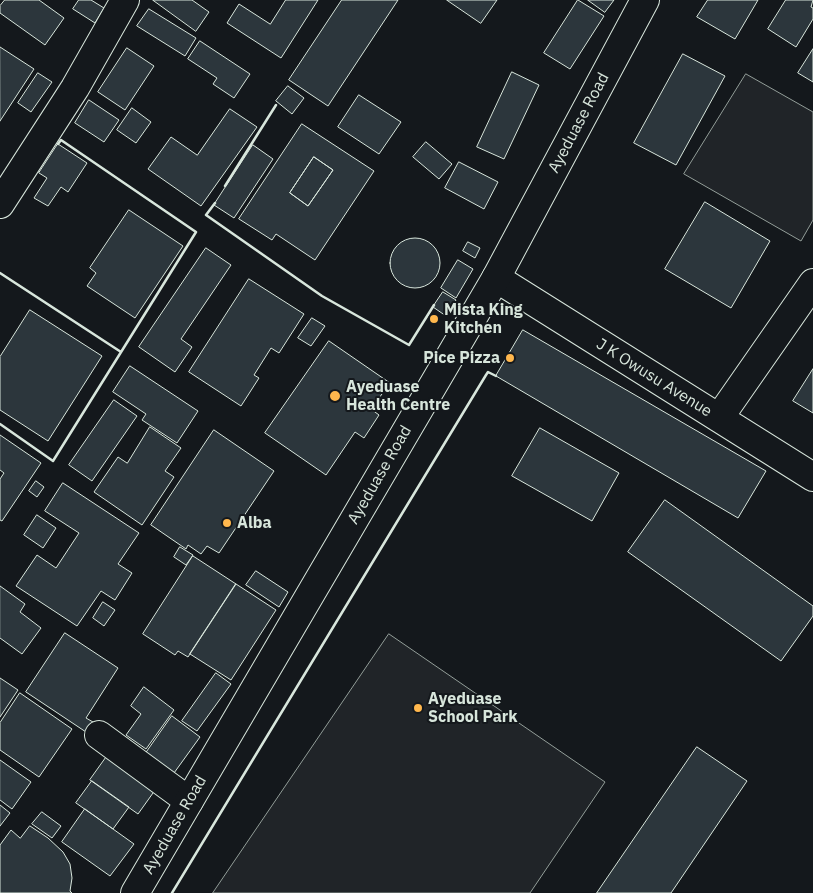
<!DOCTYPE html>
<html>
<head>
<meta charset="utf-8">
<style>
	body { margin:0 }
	canvas { display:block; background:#14181c }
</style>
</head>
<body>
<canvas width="813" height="893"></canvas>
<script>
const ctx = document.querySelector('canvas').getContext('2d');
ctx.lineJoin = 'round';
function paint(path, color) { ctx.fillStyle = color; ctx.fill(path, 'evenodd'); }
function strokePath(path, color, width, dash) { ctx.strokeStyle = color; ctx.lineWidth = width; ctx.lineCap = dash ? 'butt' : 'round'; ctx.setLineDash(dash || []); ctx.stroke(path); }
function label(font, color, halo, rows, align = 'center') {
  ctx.font = font + ' "IBM Plex Sans",sans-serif'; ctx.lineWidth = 4; ctx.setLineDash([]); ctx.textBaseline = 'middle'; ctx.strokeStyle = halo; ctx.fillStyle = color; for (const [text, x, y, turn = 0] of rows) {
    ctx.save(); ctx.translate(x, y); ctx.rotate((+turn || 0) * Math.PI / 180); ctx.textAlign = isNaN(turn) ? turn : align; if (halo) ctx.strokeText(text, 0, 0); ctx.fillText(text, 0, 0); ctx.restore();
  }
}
const green = new Path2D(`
	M746 74 813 112V220L801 241 684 174Z
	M389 634 605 782 530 893H213Z`);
paint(green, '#202428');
strokePath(green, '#939e99', 1);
const building = new Path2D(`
	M5 0H39L64 18 45 45 0 13V6Z
	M79 0H91L104 8 95 23 73 9Z
	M153 0H192L209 12 196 31Z
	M286 0H318L281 58 227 23 239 4 270 24Z
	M342 0H398L328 106 289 80Z
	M447 0H497L481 23Z
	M578 0 604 16 570 69 544 53Z
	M588 0H614L605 12Z
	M708 0H758L735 39 697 17Z
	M786 0H813L811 7 813 8V19L796 47 768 29Z
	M149 9 196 38 185 56 137 26Z
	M200 41 250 74 234 98 213 84 217 78 188 59Z
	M0 47 34 69 0 121Z
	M127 48 154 66 125 110 98 92Z
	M813 49V82L798 73Z
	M683 54 725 76 676 165 634 143Z
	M512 72 539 85 504 159 477 147Z
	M38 73 52 82 31 112 18 103Z
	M288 86 304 98 292 114 276 101Z
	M359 95 401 122 379 154 338 127Z
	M89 100 119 120 104 142 75 123Z
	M132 108 151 122 136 143 117 130Z
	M230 109 257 127 201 206 148 169 171 137 197 155Z
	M302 124 374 171 315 260 276 234 272 240 239 219ZM314 157 333 170 308 206 290 193Z
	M426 142 452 164 439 179 413 157Z
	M58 144 87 163 68 192 61 187 48 206 34 198 47 178 39 173Z
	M253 145 273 159 234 218 214 205Z
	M314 157 333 170 308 206 290 193Z
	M459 162 498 182 484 209 445 188Z
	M705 202 770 241 731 308 665 269Z
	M129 210 183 246 135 318 87 286 96 273 90 268Z
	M390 263a25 25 0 1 1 50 0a25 25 0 1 1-50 0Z
	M468 242 480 248 475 258 463 251Z
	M206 248 231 265 181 339 192 347 175 372 139 347Z
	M458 260 473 269 456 298 441 288Z
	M249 279 304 314 279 353 271 348 254 375 259 378 241 406 189 372Z
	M443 292 456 300 446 316 433 307Z
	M30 310 102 356 48 441 0 410V357Z
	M312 318 325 326 311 346 298 338Z
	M523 330 766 471 738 518 496 376Z
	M329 341 390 383 371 409 379 415 364 438 355 432 326 475 265 433Z
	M130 366 198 411 177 443 142 420 146 414 113 392Z
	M813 369V413L793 401Z
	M114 400 137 416 92 481 69 465Z
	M150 427 181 448 165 471 174 477 142 525 94 492 118 457 127 463Z
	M540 428 619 473 592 521 512 476Z
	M214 430 274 471 219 553 207 546 201 554 188 545 186 549 151 525Z
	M0 435 41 463 2 521 0 520V479L4 473 0 470Z
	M36 481 44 487 37 497 29 491Z
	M63 483 139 533 118 564 132 573 115 600 101 591 77 626 16 586 37 555 56 568 79 533 45 511Z
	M665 500 813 606V616L781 661 628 552Z
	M37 515 56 528 43 548 24 535Z
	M180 547 193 555 186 565 174 557Z
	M193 556 236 584 188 657 178 651 175 655 143 634Z
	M256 571 288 592 279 607 246 585Z
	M236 584 276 610 231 680 190 654Z
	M0 586 25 604 20 612 41 628 22 654 0 638Z
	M103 602 115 610 104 626 93 618Z
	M65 633 118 668 86 718 93 722 86 732 26 692Z
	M216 673 231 684 197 731 182 721Z
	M0 678 18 690 0 717Z
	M144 687 174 710 146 749 126 735 141 714 131 706Z
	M20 693 72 729 39 777 0 750V723Z
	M172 716 200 737 174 773 146 753Z
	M697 747 747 781 671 893H597Z
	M110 752 158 786 138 814 90 780Z
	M0 760 31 782 12 809 0 800Z
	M92 781 129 807 113 829 76 803Z
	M0 805 10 813 0 826Z
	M85 809 134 844 110 876 62 842Z
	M42 812 61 826 52 838 32 824Z
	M30 826 48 838 63 852 70 864 72 878 70 891 72 893H0V845L11 830 20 838Z`);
paint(building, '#2c363c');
strokePath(building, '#d8e6dc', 1);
const street = new Path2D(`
	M0 204 75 88 125 0
	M496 278 813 477
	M719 418 813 283
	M99 735 189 801`);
const secondary = new Path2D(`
	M135 893 496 278 645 0`);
strokePath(street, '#d8e6dc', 30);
strokePath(secondary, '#d8e6dc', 30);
strokePath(street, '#14181c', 28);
strokePath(secondary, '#14181c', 28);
strokePath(new Path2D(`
	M225 186 276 105
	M215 203 206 215 322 296 409 345 434 305
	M0 273 121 352
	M0 424 53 461 196 232 61 140 58 144
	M172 893 486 375 488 372 496 376`), '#d8e6dc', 2.5);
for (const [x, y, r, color] of [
	[434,319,5,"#ffb74d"],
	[510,358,5,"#ffb74d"],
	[335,396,6,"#ffb74d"],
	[227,523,5,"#ffb74d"],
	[418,708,5,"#ffb74d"]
]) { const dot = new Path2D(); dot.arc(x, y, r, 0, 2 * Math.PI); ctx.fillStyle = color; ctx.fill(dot); strokePath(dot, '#14181c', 2); }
label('16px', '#d8e6dc', '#14181c', [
	["Ayeduase Road",579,123,-62],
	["J K Owusu Avenue",654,378,32],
	["Ayeduase Road",380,475,-60],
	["Ayeduase Road",175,825,-60]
]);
label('bold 16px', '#d8e6dc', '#14181c', [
	["Mista King",444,310],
	["Kitchen",444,328],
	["Pice Pizza",500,358,"right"],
	["Ayeduase",346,387],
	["Health Centre",346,405],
	["Alba",237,523],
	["Ayeduase",428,699],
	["School Park",428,717]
], 'left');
</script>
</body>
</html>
